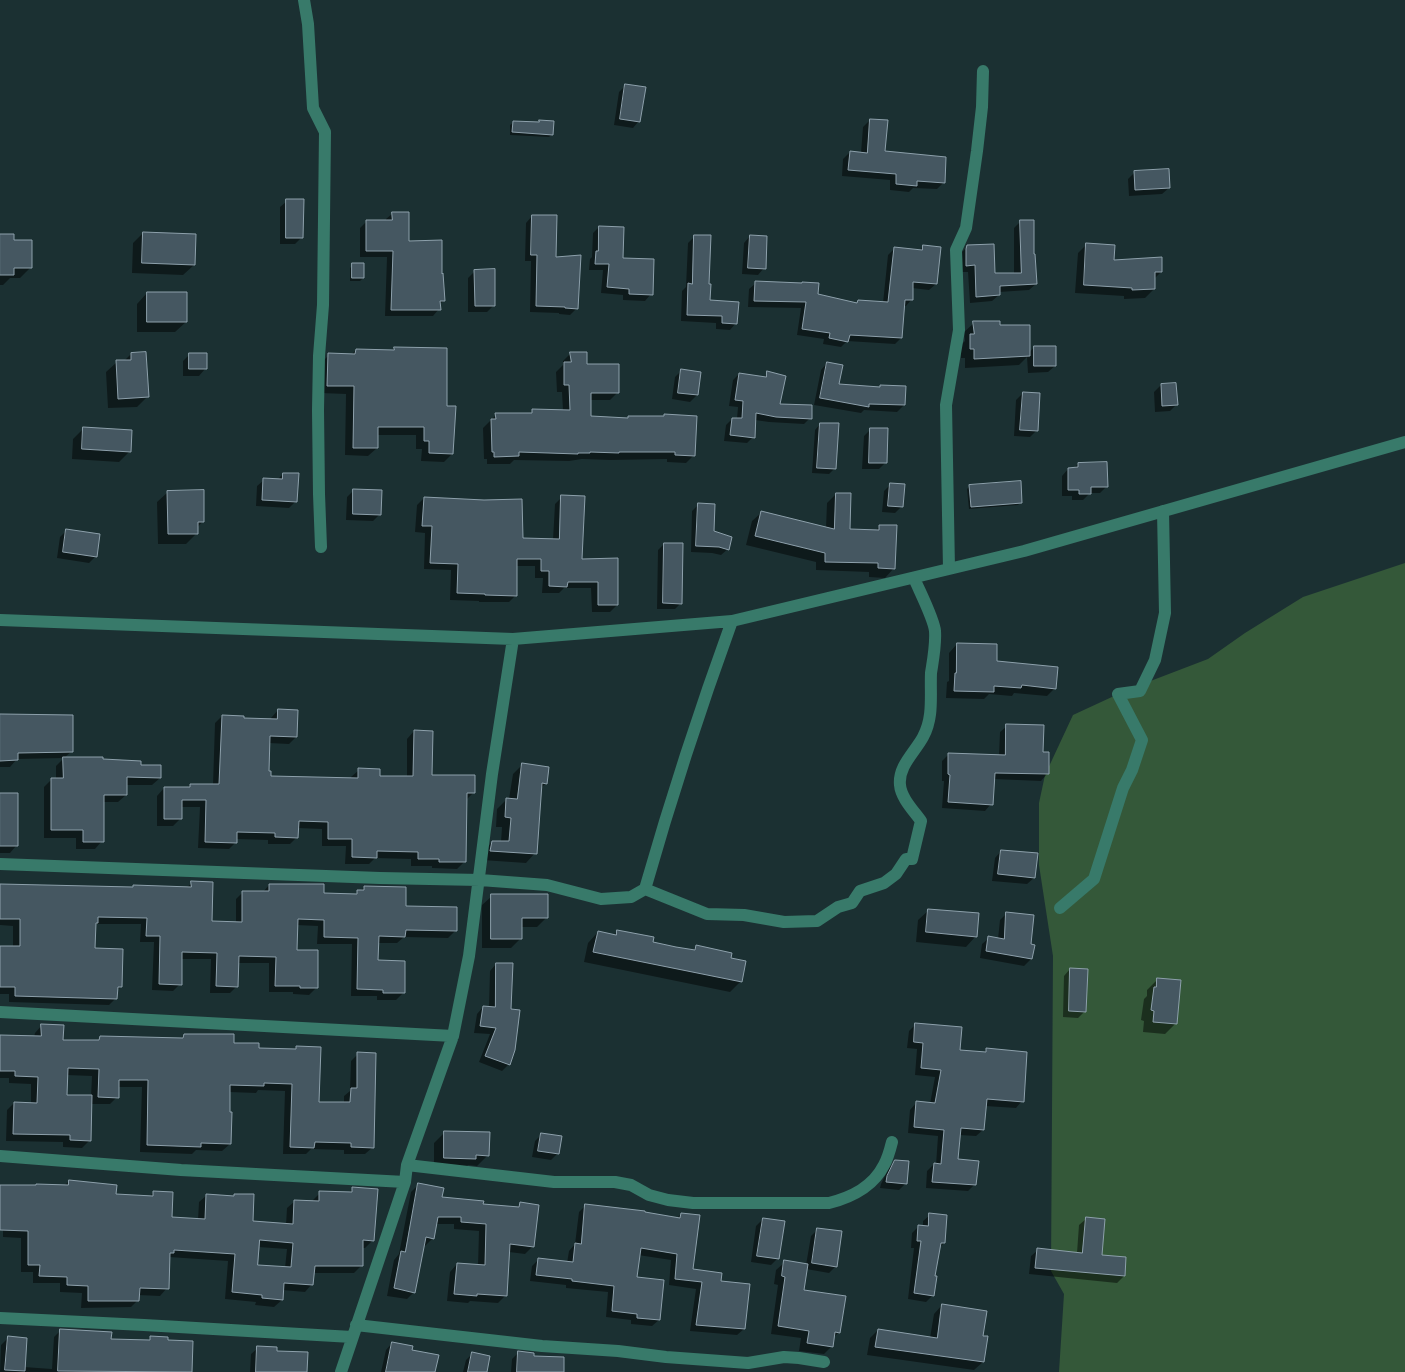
<!DOCTYPE html>
<html>
<head>
<meta charset="utf-8">
<style>
	body { margin:0 }
	canvas { display:block; background:#1b3032 }
</style>
</head>
<body>
<canvas width="1405" height="1372"></canvas>
<script>
const ctx = document.querySelector('canvas').getContext('2d');
ctx.lineJoin = 'round';
function paint(path, color) { ctx.fillStyle = color; ctx.fill(path, 'evenodd'); }
function strokePath(path, color, width, dash) { ctx.strokeStyle = color; ctx.lineWidth = width; ctx.lineCap = dash ? 'butt' : 'round'; ctx.setLineDash(dash || []); ctx.stroke(path); }
paint(new Path2D(`
	M1405 563V1372H1059L1064 1294 1051 1271 1053 956 1039 865V803L1045 775 1073 715 1127 690 1208 659 1245 633 1303 597Z`), '#345839');
paint(new Path2D(`
	M626 85 639 121 633 128 614 125 619 92Z
	M870 120 884 152 943 183 937 189 913 188 909 192 890 190V180L842 176 843 159 850 152 861 153 863 127Z
	M514 122 538 123 539 122 552 134 549 137 510 135V125Z
	M1134 173 1169 188 1162 194 1129 196 1128 179Z
	M287 201 302 237 295 244H280V207Z
	M393 213 408 242 441 275 443 301 439 305V309L433 316H385L387 257H360V228L366 222 386 221V219Z
	M532 216 555 258 577 308 570 315 559 314V313L530 312 531 261H525L526 223Z
	M1021 221 1032 255 1036 284 1029 290 999 292V295L992 301 970 303 968 272H960L961 253 968 246 994 274H1014V228Z
	M599 227 621 260 651 294 645 301 623 300V295L601 293 603 270H589L590 259 592 257 593 233Z
	M143 233 194 265 183 275 132 273 133 243Z
	M0 235 13 241 31 267 20 278H10L3 285H0Z
	M695 236 707 285 709 302 736 323 730 330 716 329V323L681 321 682 291 686 287 688 243Z
	M750 236 764 268 758 275 742 274 744 243Z
	M1087 244 1113 261 1161 272 1154 279V289L1145 298 1124 299V296L1075 293 1078 253Z
	M923 246 936 284 929 290 912 288V299L906 306H903L901 338 895 344 847 341 841 347 823 344 824 339 797 335 801 308 748 307 749 289 756 283 856 304 858 302 883 303 888 255 894 249 919 251Z
	M353 265 363 278 360 281H350V268Z
	M475 271 494 305 487 312H468V278Z
	M147 293 186 322 175 332H137V304Z
	M974 323 999 327 1029 353 1034 347 1055 366 1048 372 1028 373 1027 357 1019 365 965 368V358H961V345L965 341 964 332Z
	M394 348 446 407 452 454 444 462 421 461 422 449H416V435H377V448L368 456 345 455 346 394 320 393 321 363 329 355H351L356 350 392 351Z
	M571 353 617 393 610 400H590L589 417 627 419 663 417 664 416 694 455 686 463 667 462V459L610 460 582 459 569 461 514 460 510 464H487V459H484L483 428 496 415 530 414 533 411H563L562 392H557L556 372 563 365V361Z
	M131 354 148 396 137 407 108 408 106 372 117 362 124 361Z
	M190 354 205 369 199 376H183V361Z
	M827 363 838 385 878 388 881 386 904 405 897 412 864 410 861 413 814 405 821 370Z
	M681 371 697 395 690 402 672 399 675 377Z
	M768 373 779 405 810 418 804 424 769 422 755 420 753 437 747 443 724 441 726 425 732 419H737L738 407 729 406 733 380 739 374 763 378Z
	M1161 385 1176 405 1170 411 1155 412 1154 392Z
	M1023 393 1037 430 1030 437 1014 436 1016 400Z
	M820 424 835 468 829 474 812 473 815 430Z
	M84 428 129 452 119 462 72 459 73 439Z
	M871 429 885 463 879 469H862L864 436Z
	M1078 464 1107 486 1100 493H1090L1083 500H1072V496H1062V476L1068 469H1073Z
	M283 474 296 501 289 508 256 506 257 486 264 480H277Z
	M891 484 902 506 895 513 882 512 884 491Z
	M970 486 1021 502 1018 505 969 509 967 489Z
	M354 490 380 514 373 521 346 520 347 497Z
	M168 492 203 521 197 528V533L186 544H158L157 502Z
	M836 494 849 530 875 531 880 526 894 568 885 578 869 577V572L816 570V562L746 545 752 521 762 512 826 528 827 503Z
	M562 497 581 561 617 605 610 612H592L591 588H564L559 593H542L543 578H535V566H516V595L509 602H479V601L450 600 451 570 424 569 425 533 415 532 417 505 424 498 521 539 553 540 555 504Z
	M698 505 713 532 728 549 721 555 712 553 691 552 692 511Z
	M66 531 96 556 89 563 57 558 60 537Z
	M664 544 681 603 675 609H657L658 550Z
	M957 644 996 662 1055 688 1047 696 1014 693 1012 696 989 694 984 699 946 698 947 682 949 681V653Z
	M278 710 296 737 289 744 268 743V772L269 777 351 779V777L359 770 379 777H407V739L414 731 430 776 473 793 466 800 464 862 457 869 432 868V866H411V859L375 858 369 864H345L346 846H322V829L297 828V837L290 844H268V840L236 839V842L229 849 198 848 200 807H180V819L173 826H157V796L164 788H187L190 785H213L215 723 222 716 243 719 271 720V718Z
	M0 716 72 751 64 758 102 761 139 766 160 778 152 785H126V795L118 802H102V841L95 849H76V838H44V787L52 779H56V766L64 758 17 759 10 767H0Z
	M1007 726 1042 754 1047 774 1041 781 993 779 991 804 985 811 942 808 944 781H942V761L949 754 999 756 1000 732Z
	M523 764 546 783 540 789 535 853 526 863 482 860 483 852 492 842H501L502 827H496L497 809 507 799H509L513 774Z
	M0 795 16 846 10 853H0Z
	M1001 851 1034 878 1027 884 992 881 995 858Z
	M192 883 211 923H236V899L243 892H263L269 885 323 894 354 895 365 887 405 907 455 931 448 938 404 937 397 943H378L377 962 403 993 396 1000H377V996H351L352 944H317L318 926 296 925V951L316 988 309 995 293 994V992H269V963H237V986L230 993H210L211 959H181L180 984 173 991 152 990 154 942H140L141 924H96L95 925 94 950 121 987 116 991V998L109 1005 9 1002V994H0V947H13V926L0 925V886L131 888 134 886 186 888Z
	M492 896 546 918 537 927H521V938L511 948H482V905Z
	M929 910 976 936 966 947 916 942 918 920Z
	M1007 913 1029 945 1033 946 1031 959 1024 966 980 958 982 944 989 938 998 939 1000 920Z
	M618 931 651 943 692 951 696 947 729 959 741 981 730 992 584 962 588 943 598 932 613 935Z
	M496 964 509 1064 502 1071 479 1062 490 1034 474 1033 477 1014 483 1007 489 1008 490 971Z
	M1070 969 1085 1011 1078 1018 1063 1017 1064 976Z
	M1158 979 1175 1024 1165 1034 1143 1032 1144 1021 1141 1020 1144 999 1147 996V990Z
	M916 1024 959 1051 983 1053 986 1050 1022 1101 1016 1108 985 1106 983 1130 976 1136 959 1135 956 1160 975 1184 968 1191 926 1188 927 1171 934 1164 936 1165 938 1136 908 1133 910 1110 916 1103 930 1104 935 1077 915 1075 917 1049 907 1048 909 1031Z
	M42 1025 62 1041 96 1042 100 1037 180 1039 184 1035 257 1049 294 1050 296 1047 318 1103 344 1104V1096L350 1091 351 1061 358 1054 373 1147 365 1154H344V1150L311 1149 306 1154H283L285 1091 258 1090 256 1093 229 1092 230 1144 222 1151 196 1150 192 1154 140 1152 142 1087H118L117 1097 110 1104H91L90 1140 82 1148 63 1147V1142L6 1141 7 1110 14 1103 31 1104V1084L9 1083V1078H0V1036L34 1037 35 1033ZM66 1075 92 1076 91 1097 66 1096Z
	M445 1132 488 1155 477 1166 468 1165 465 1169 434 1168V1143Z
	M542 1134 558 1153 551 1160 532 1157 535 1141Z
	M896 1161 906 1183 899 1190 880 1188 881 1184 889 1168Z
	M69 1181 114 1195 149 1197 154 1192 171 1218 198 1220 199 1202 207 1195 232 1197 234 1195 252 1222 286 1225 287 1208 295 1201 313 1202V1200L320 1193H348L353 1189 372 1241 365 1248H362V1265L354 1273H313L312 1284 305 1292 282 1290V1300L274 1307 255 1305 256 1302 225 1299 228 1261 169 1257 167 1288 160 1296 138 1295V1300L131 1307 81 1308 82 1293 60 1292V1283H33V1272H21V1238L3 1237V1228H0V1186H64ZM258 1247 287 1249 285 1268 257 1266Z
	M419 1184 440 1198 482 1205 516 1208 520 1204 533 1246 525 1254 509 1252 506 1295 498 1303 470 1301 468 1303 447 1301 450 1272 457 1264 478 1266 479 1231 454 1229V1224H435L433 1238 425 1246 423 1245 414 1292 407 1299 387 1296 394 1260 399 1254 411 1192Z
	M585 1206 676 1219 681 1214 692 1270 720 1282 744 1329 737 1335 690 1331 696 1289 669 1285 671 1260 638 1255 636 1278 663 1281 659 1320 652 1326 631 1324V1320L606 1317 608 1292 566 1288V1285L530 1281 532 1266 539 1259 567 1263 569 1251 575 1244 579 1212Z
	M930 1215 944 1243 939 1248 933 1295 926 1302 908 1299 914 1248H911L912 1233 919 1226 923 1227V1221Z
	M763 1219 778 1258 771 1265 751 1262 756 1226Z
	M1086 1219 1100 1256 1125 1258 1124 1276 1117 1283 1029 1274 1031 1256 1038 1250 1077 1253 1079 1225Z
	M818 1229 836 1266 829 1273 806 1269 803 1291 839 1332 833 1338 832 1346 824 1354 799 1351 801 1338 771 1334 778 1285 774 1284 776 1270 785 1262 806 1265 811 1236Z
	M942 1305 982 1337 983 1362 974 1370 867 1355 870 1338 878 1330 930 1338 934 1314Z
	M61 1330 110 1340 147 1341 150 1338 167 1341 192 1342 191 1372H0L1 1345 8 1338 24 1367 52 1369 54 1337Z
	M392 1343 411 1351 434 1372H381L386 1350Z
	M258 1348 276 1353 306 1372H250L251 1354Z
	M473 1353 486 1372H463L466 1360Z
	M518 1353 532 1357 563 1372H511L512 1359Z`), '#0007');
const building = new Path2D(`
	M625 84 646 87 640 122 620 119Z
	M870 119 888 120 885 151 946 157 945 183 917 181V186L896 184V174L848 170 850 151 867 153Z
	M539 120 554 121 553 135 512 132 513 121 539 122Z
	M1169 169 1170 188 1135 190 1134 171Z
	M286 199H304L303 238H286Z
	M392 212H409V241L442 240V274L443 273 445 301H440L441 310H391L393 251H366V220H392Z
	M532 215H557L556 257 581 255 578 309 565 308V307L536 306 537 255H531Z
	M1020 220H1034V254H1035L1037 284 1000 286V295L976 297 975 265 966 266V249L967 245 994 244 995 273H1021Z
	M599 226 624 227 623 258 654 259 653 295 629 294V289L607 287 609 264H595L596 251H598Z
	M143 232 196 234 195 265 142 263Z
	M0 234H14V240H32V268H14V275H0Z
	M694 235H711L709 284H711L710 300 739 302 737 324 722 323V316L687 315 688 283 692 284Z
	M750 235 767 236 766 269 748 268Z
	M1086 243 1115 245 1114 260 1162 257V272H1155V289L1132 290V288L1084 285Z
	M923 245 941 247 937 284 913 282V300H905L902 338 850 335 848 342 829 338 830 333 802 329 806 302 754 301 755 281 802 283V282L819 283 818 294 857 303 858 300 888 302 894 247 922 250Z
	M352 263H364V278H352Z
	M495 269V306H475L474 270Z
	M147 292H187V322H147Z
	M973 321H1000V325H1030V356L974 359V349H970V334H974Z
	M1034 346H1056V366H1034Z
	M394 347 447 348V406H456L453 454 429 453V441H424V427H378V448H353L354 386H327L328 353 355 354 356 349 394 350Z
	M146 352 149 397 118 399 116 360H131V353Z
	M570 352H587V364H619V393H591V416L628 418V416H664V414L697 416 695 456 675 455V452H619V453L590 452V453H578V454L519 452V456L494 457V452H492L491 419H496L495 413H532V409L570 410 569 385H564V362H571Z
	M189 353H207V369H189Z
	M827 362 843 365 839 384 880 387V385L906 386 905 405 869 404V407L820 398Z
	M681 369 701 372 698 395 678 393Z
	M767 371 786 376 780 404 812 405V419L776 417 756 413 755 438 730 435 732 418H742L743 401 735 400 739 373 766 377Z
	M1176 383 1178 405 1162 406 1161 384Z
	M1023 392 1040 393 1038 431 1020 430Z
	M820 423H839L836 469 817 468Z
	M83 427 132 430 131 452 82 449Z
	M870 428H888L887 463H869Z
	M1107 462 1108 487H1091V494H1079V490H1068V468L1078 467V463Z
	M283 473H299L297 502 262 500 263 478 282 479Z
	M1021 481 1022 503 971 507 969 485Z
	M890 483 905 484 903 507 888 506Z
	M353 489 382 490 381 515 353 514Z
	M204 490V522H198V534H168L167 491Z
	M836 493H851L850 529 879 530V525H897L895 569 878 568V563L825 562V553L755 536 761 511 834 529Z
	M561 495 585 496 582 559 618 558V605H598V582H568L567 587 549 586V571H541V559H517V596L485 595V594L457 593 458 564 430 563 432 526H422L424 497 484 500 522 499 523 538 559 539Z
	M698 503 715 504 714 531 732 537 729 550 719 547 696 546Z
	M66 529 100 534 97 557 63 552Z
	M664 543H683L682 604 663 603Z
	M957 643 997 644V661L1058 667 1056 689 1022 685 1021 688 994 686V692L954 691 955 673H956Z
	M278 709 298 710 297 737 270 736 269 771H271V776L358 778V768L380 769V776H413L414 730 433 731 432 775H475V793H467L466 862H439V859H418V852L377 851V858L352 857V839H328V822L299 821 298 838 275 837V833L237 832V843L205 842 206 800H182V819H164V787H190V784H219L222 715 244 716V718L277 719Z
	M0 714 73 715V752L18 753V760L0 761Z
	M1006 724 1044 725 1043 752H1049V774L995 773 993 805 948 802 950 775 948 774V753L1005 755Z
	M63 757H103V759L141 761V765H161V778L127 777V795H104V842H83V830H51V778H63Z
	M522 763 549 767 547 784 542 783 537 854 490 851 492 841H509L511 818 505 817 506 798 517 799Z
	M0 793H18V846H0Z
	M1001 850 1038 853 1035 878 998 874Z
	M191 881 213 882 212 921 242 922V891H269V884H324V893L357 894V890H364V886L406 887V906L457 907V931L406 930 405 937 379 936 378 960 405 961V993H383V990L357 989 358 938 324 937V920L298 919 297 950H318V988H300V986H275L276 957 239 956 238 987 216 986 217 953 182 952V985L159 984 160 936H146L147 918 98 917V923H96L95 948 123 949 122 987H118L117 999 15 996V987H0V946H20V919H0V884L133 887V885L191 887Z
	M491 894H548V918H522V939H491Z
	M928 909 979 913 977 937 926 932Z
	M1006 912 1034 915 1031 944 1035 945 1032 959 986 951 988 936 1004 939Z
	M617 930 654 937 653 942 676 947 695 950 696 945 732 953 731 958 746 961 742 982 593 952 598 931 616 935Z
	M496 963H513L511 1009 520 1010 515 1050 510 1065 485 1056 496 1028 480 1026 483 1006 495 1007Z
	M1070 968 1088 969 1086 1012 1069 1011Z
	M1157 978 1181 980 1177 1024 1153 1022 1154 1011 1151 1010 1154 987H1156Z
	M915 1023 962 1027 960 1050 986 1052V1048L1027 1052 1024 1102 987 1099 984 1130 961 1128 958 1159 979 1161 976 1185 932 1182 934 1163 941 1164 944 1130 914 1127 916 1101 935 1103 941 1070 921 1068 923 1043 914 1042Z
	M41 1024 64 1025 63 1040H99L100 1036 183 1038 184 1034H234V1043H259V1048L296 1049V1046L321 1047 319 1102H350L351 1088H357V1052L376 1053 374 1148 351 1147V1143L315 1142 314 1148 290 1147 292 1084 264 1083V1086L230 1085V1112H232L231 1144 201 1143V1147L147 1145 148 1080H119V1098L98 1097 99 1069 68 1068 67 1095H92L91 1141 70 1140V1135L13 1134 14 1102 37 1103 38 1077 15 1076V1071H0V1035L41 1036Z
	M444 1131 490 1132 489 1156 476 1155V1159L444 1158Z
	M541 1133 562 1136 559 1154 538 1151Z
	M895 1160 909 1161 907 1184 886 1182 887 1176Z
	M69 1180 117 1185 116 1194 153 1196V1191L173 1192 172 1217 205 1219 206 1194 234 1196V1194H254L253 1221 293 1224 294 1200 319 1201V1191L352 1192V1187L378 1189 374 1241 363 1240V1266H315L313 1285 284 1283 283 1300 262 1298V1295L232 1292 235 1254 174 1250V1253H170L169 1289 140 1288 139 1301H88V1286L67 1285V1277L39 1276 40 1265H28V1231L0 1230V1185H36V1184L68 1185ZM260 1240 293 1243 291 1267 258 1265Z
	M418 1183 444 1188 442 1197 484 1201 483 1204 519 1207 520 1202 539 1205 534 1247 510 1244 507 1296 477 1294V1296L454 1294 457 1263 485 1265 486 1224 461 1222V1217H438L434 1239 426 1237 415 1293 394 1288 401 1251 405 1252Z
	M585 1204 645 1211V1212L680 1218 681 1213 700 1215 693 1269 722 1273 721 1281 750 1284 745 1329 696 1325 702 1282 675 1279 677 1254 641 1248 637 1277 664 1280 660 1320 637 1318V1314L612 1311 614 1286 572 1281V1279L536 1275 538 1258 573 1262 575 1243 581 1244Z
	M929 1213 947 1215 945 1243H941L935 1276H937L934 1296 914 1293 921 1241H917L918 1225 928 1226Z
	M1086 1217 1105 1219 1102 1255 1126 1257 1125 1276 1035 1268 1037 1248 1082 1253Z
	M763 1218 785 1221 779 1259 757 1256Z
	M817 1228 842 1231 837 1267 812 1263Z
	M784 1260 808 1264 804 1290 846 1296 840 1333 835 1332 833 1347 807 1343 809 1331 778 1326 785 1277 782 1276Z
	M942 1304 987 1311 983 1336H988L984 1362 875 1347 878 1329 937 1338Z
	M60 1329 112 1332 111 1339 150 1340V1336L168 1337V1340L193 1341 192 1372 58 1371Z
	M8 1336 27 1338 25 1371 5 1370Z
	M392 1342 413 1346 412 1350 439 1355 435 1372H386Z
	M257 1346 277 1347V1351L308 1352 307 1372H256Z
	M518 1351 534 1353V1356L564 1357V1372H517Z
	M472 1352 490 1356 487 1372H468Z`);
paint(building, '#455761');
strokePath(building, '#8da0ab', 1);
strokePath(new Path2D(`
	M304 0 308 24 313 108 325 132 323 305 319 356 318 410 319 494 321 547
	M949 569 946 405 959 330 956 250 966 228 977 151 982 107 983 71
	M0 620 513 639 732 621 1024 551 1405 442
	M0 864 380 878 480 880 547 885 601 899 631 897 645 889C671 798 700 709 732 621
	M645 889 707 914 744 915 784 922 817 921 838 907 852 903 860 891 884 883 896 874 906 859H912L921 821C914 811 901 798 900 785 898 766 915 752 923 737 934 717 930 695 931 673 933 660 936 645 935 631 934 619 919 590 914 578
	M1060 908 1094 879 1123 788 1132 770 1142 740 1118 694 1140 691 1155 660 1165 613 1163 511
	M0 1012 453 1036
	M0 1156 181 1170 405 1182
	M407 1165 554 1182H615L631 1185 649 1195 668 1200 693 1203H829C852 1197 873 1187 884 1165 888 1158 890 1150 892 1142
	M0 1318 144 1325 352 1337
	M356 1325 542 1346 618 1351 666 1357 748 1363 784 1357 799 1358 824 1362
	M341 1372 405 1182 407 1165 453 1036 469 956 492 774 513 639`), '#387a6a', 12);
</script>
</body>
</html>
